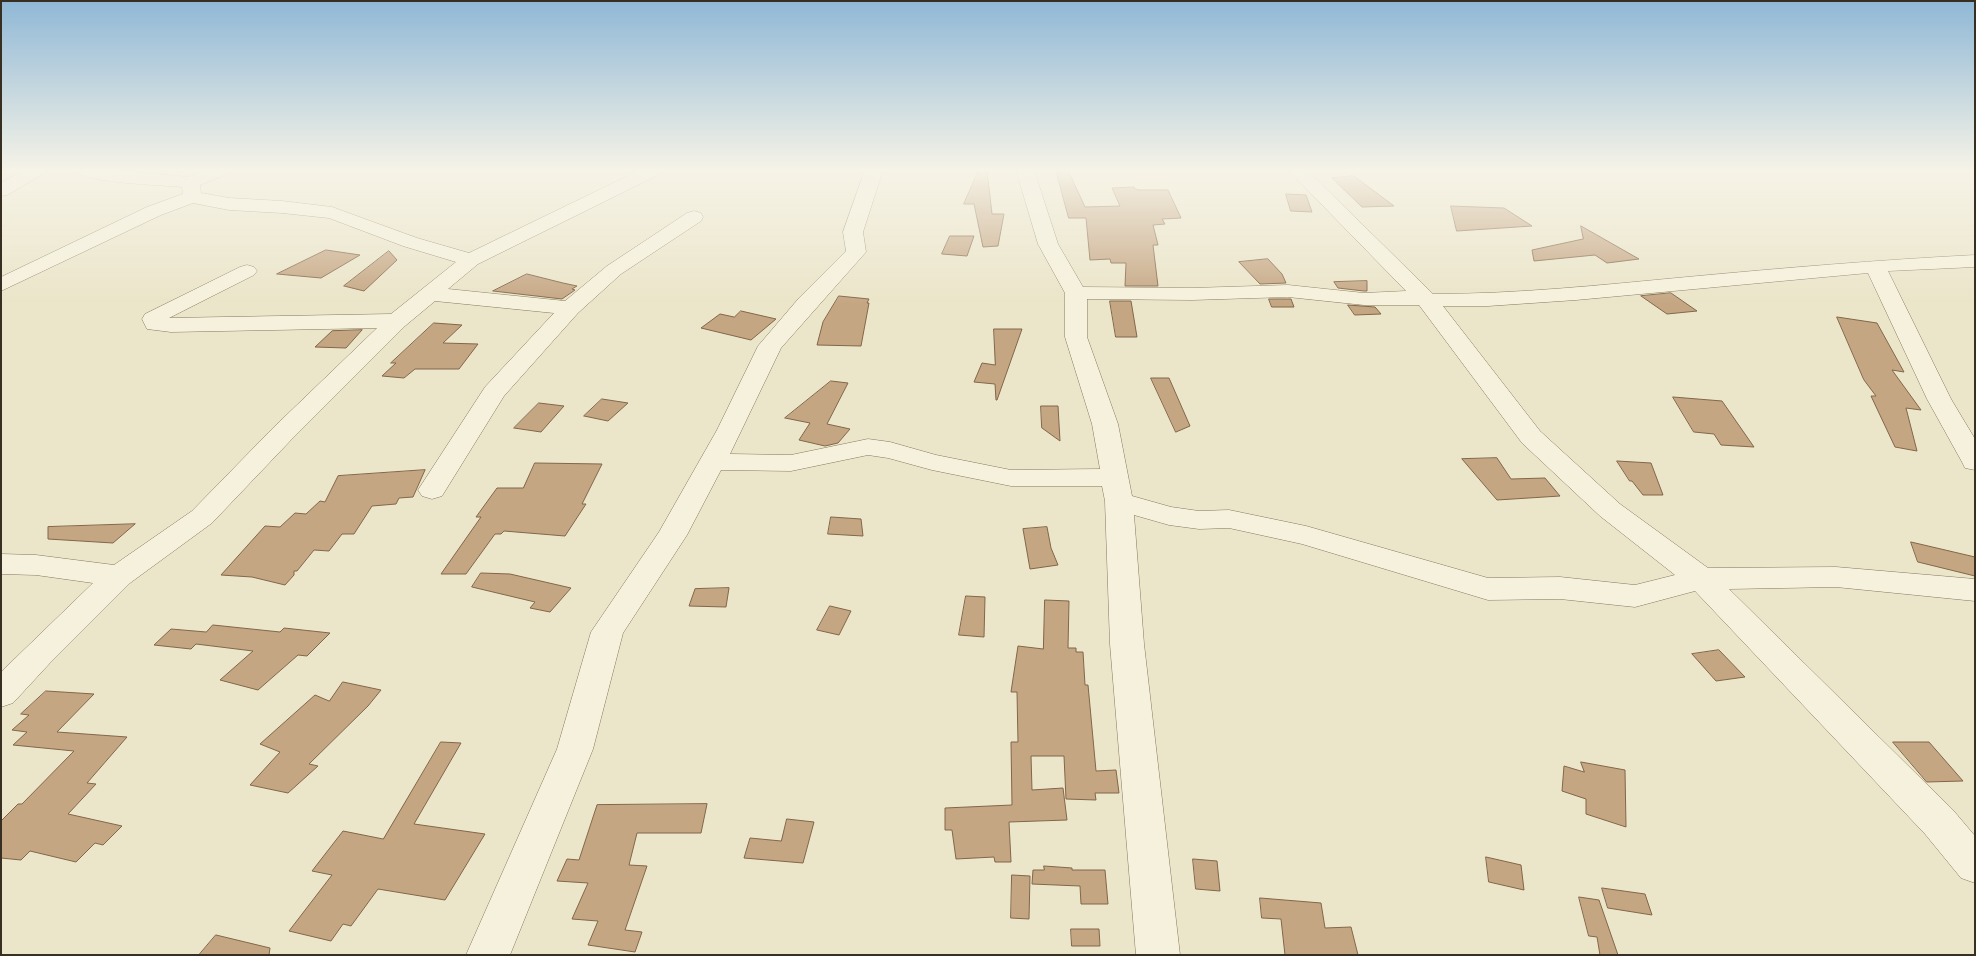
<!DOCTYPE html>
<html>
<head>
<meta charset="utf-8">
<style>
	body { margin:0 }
	#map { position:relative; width:1976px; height:956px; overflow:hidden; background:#ebe5c9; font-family:"Zilla Slab",serif }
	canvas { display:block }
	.frame { position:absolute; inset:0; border:2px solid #372f22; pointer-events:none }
</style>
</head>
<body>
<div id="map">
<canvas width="1976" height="956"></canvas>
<div class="frame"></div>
</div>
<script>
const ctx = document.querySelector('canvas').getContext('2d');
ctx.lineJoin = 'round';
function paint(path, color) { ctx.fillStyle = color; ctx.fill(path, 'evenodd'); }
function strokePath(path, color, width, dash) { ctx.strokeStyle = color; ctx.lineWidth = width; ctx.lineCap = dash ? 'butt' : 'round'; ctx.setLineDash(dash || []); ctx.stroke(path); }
const building = new Path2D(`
	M979 170H987L992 214H1004L998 246 983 247 974 204H964Z
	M1056 170H1068L1085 207 1120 206 1112 188 1134 187 1135 189 1139 190H1168L1181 218 1162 219 1165 224 1153 225 1158 245H1153L1158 286H1125L1126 263H1111L1110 259 1090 260 1086 218H1069Z
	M1354 176 1394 206 1362 207 1332 178Z
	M1286 194 1306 195 1312 212 1291 211Z
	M1451 206 1504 208 1532 226 1457 231Z
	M1581 226 1639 259 1607 263 1595 255 1534 261 1532 250 1583 239Z
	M950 236H974L967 256 942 254Z
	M326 250 360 255 321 278 277 274Z
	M389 251 397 260 364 291 344 286Z
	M1268 259 1282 274 1286 283 1260 284 1239 262Z
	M527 274 563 283 577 286 572 289 575 290 562 299 493 291Z
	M1367 281V291H1364L1338 288 1334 282Z
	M1671 293 1697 311 1667 314 1641 296Z
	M839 296 869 299 867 303H869L861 346 817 345 823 322Z
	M1269 299H1291L1294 307H1272Z
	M1110 301H1131L1137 337H1116Z
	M1348 305 1375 307 1381 314 1355 315Z
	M741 311 776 319 751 340 701 328 720 314 734 317Z
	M1837 317 1877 323 1904 372 1892 370 1921 410 1906 408 1917 451 1895 447 1871 396H1876L1864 380Z
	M434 323 462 325 443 343 478 344 459 369H415L404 378 382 376 396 363H391Z
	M994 329H1022L997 400H996L995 384 974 382 982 363 995 365Z
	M362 330 346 348 315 347 332 331Z
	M1151 378H1169L1190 426 1176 432Z
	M831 381 848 383 827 424 850 429 838 443 825 446 799 440 810 423 785 418Z
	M1673 397 1722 401 1754 447 1721 445 1714 434 1694 432Z
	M602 399 628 403 608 421 584 416Z
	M539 403 564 406 541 432 514 428Z
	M1041 406H1058L1060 441 1042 428Z
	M1497 458 1511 479 1545 478 1560 496 1497 500 1462 459Z
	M1617 461 1651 463 1663 495H1643L1632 481H1630Z
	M535 463 602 464 582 504H586L565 536 504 531 501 534H495L466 574H441L481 517H476L497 488H523Z
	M425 470 413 497 399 498 396 504 372 506 354 534H342L329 551 314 550 297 571H294V575L285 585 252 577 221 575 265 526 280 527 295 513 306 514 320 501 325 502 338 476Z
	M831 517 861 519 863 536 828 534Z
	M135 524 113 543 48 539V527Z
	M1047 527 1051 548 1058 565 1030 569 1023 529Z
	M1911 542 1975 557V576L1918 562Z
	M481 573 510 574 571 588 550 612 530 608 535 602 472 587Z
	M729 588 726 607 689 606 695 589Z
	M966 596 985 597 984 637 959 635Z
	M1045 600 1069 601 1068 648H1076V652H1083L1085 685H1088L1096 771 1116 770 1119 793H1095L1096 800 1066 799 1064 756H1031L1032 790 1063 788 1067 820 1009 822 1011 862H995L994 857 956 859 952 830H945V808L1012 805 1011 742H1018L1017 692H1011L1018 646 1043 649Z
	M830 606 851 611 839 635 817 630Z
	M213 625 280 632 284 628 330 633 307 656 298 655 258 690 220 680 253 651 196 644 191 649 154 645 171 629 206 632Z
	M1719 650 1745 677 1716 681 1692 654Z
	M343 682 381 690 368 706 309 764 318 766 288 793 250 785 280 752 260 744 315 695 329 701Z
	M46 691 94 694 57 732 127 737 87 783 96 784 68 814 122 826 103 845 95 843 76 862 30 851 21 860 1 858V821L18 804H22L74 751 13 745 27 732 12 730 29 715 21 714Z
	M441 742 461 743 414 824 485 834 445 900 378 889 351 926 343 924 331 941 289 931 332 875 312 871 343 831 383 839Z
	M1893 742H1929L1963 781 1927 782Z
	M1581 762 1625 770 1626 827 1586 814V799L1562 791 1564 766 1584 772Z
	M707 804 701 833H637L629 865 647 866 625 930 642 932 635 952 588 945 598 921 572 919 588 883 557 881 567 859 579 860 597 805Z
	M787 819 814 822 803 863 744 858 750 838 781 841Z
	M1486 857 1521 865 1524 890 1489 882Z
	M1193 859 1217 861 1220 891 1196 889Z
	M1044 866 1072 868V870H1105L1108 904H1081L1080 886 1032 884 1033 870H1044Z
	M1012 875 1030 876 1029 919 1011 918Z
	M1602 888 1645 894 1652 915 1608 908Z
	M1579 897 1599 900 1618 955H1600L1597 937 1589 936Z
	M1260 898 1321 903 1325 928 1351 927 1358 955H1285L1281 919 1262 918Z
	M1071 929H1099L1100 946H1072Z
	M216 935 270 948 269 955H199Z`);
paint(building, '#c5a683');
strokePath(building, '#826648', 1);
const minor = new Path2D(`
	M24 170H46L43 174 7 195 1 196V183Z
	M72 170H110L189 177 205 170H230L227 174 200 185 201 193 229 198 282 201 332 207 417 238 469 253 640 170H663L660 174 478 264 448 289 565 301 607 266 687 213 694 211 701 213 703 217 701 221 621 274 578 313 504 396 442 496 432 499 422 496 418 490 485 387 554 313 435 301 405 326 291 440 212 523 130 583 50 663 13 703 1 707V672L93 583 36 575 1 574V554L36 555 114 565 192 511 273 428 377 328 171 332 147 329 142 319 145 314 240 267 247 265 254 267 257 271 254 275 169 318 391 314 456 262 403 246 329 218 282 213 229 210 193 203 161 215 1 291V277L147 207 183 194 182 187C164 185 81 183 72 170Z
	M865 170H883L863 232 866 252 781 348 730 454 791 455 868 439 890 442 936 455 1011 470 1100 469 1092 424 1065 337V293L1038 244 1016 170H1034L1058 244 1083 287 1192 288 1288 285 1364 293 1406 291 1288 170H1307L1433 294C1518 294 1602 285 1687 277 1783 268 1878 260 1975 255V267L1888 271 1951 399 1975 439V470L1965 468 1962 462 1927 399 1868 273 1576 300 1488 306H1443L1540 431 1620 504 1708 568 1836 567 1975 579V601L1836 587 1729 589 1953 810 1975 836V883L1961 878 1925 834 1695 591 1635 607 1560 599 1488 600 1302 544 1229 528 1199 529 1169 525 1134 515 1144 644 1180 955H1136L1110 644 1105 501 1102 486H1011L932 470 888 458 868 455 791 471 721 470 687 535 623 633 593 749 510 955H466L557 749 591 632 659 532 717 430 758 346 799 298 846 251 843 232ZM1288 297 1364 305H1419L1522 443 1600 516 1675 575 1635 585 1560 577 1488 578 1306 526 1229 510 1199 511 1171 507 1132 496 1118 424 1087 337V299L1192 300Z`);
strokePath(minor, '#85785f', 1);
paint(minor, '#f6f1dc');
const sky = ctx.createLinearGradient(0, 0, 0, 304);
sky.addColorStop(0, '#8fb8d6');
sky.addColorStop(0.56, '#f6f3e7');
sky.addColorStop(1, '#f6f3e700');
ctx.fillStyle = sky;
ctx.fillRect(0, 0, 1976, 304);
</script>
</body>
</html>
